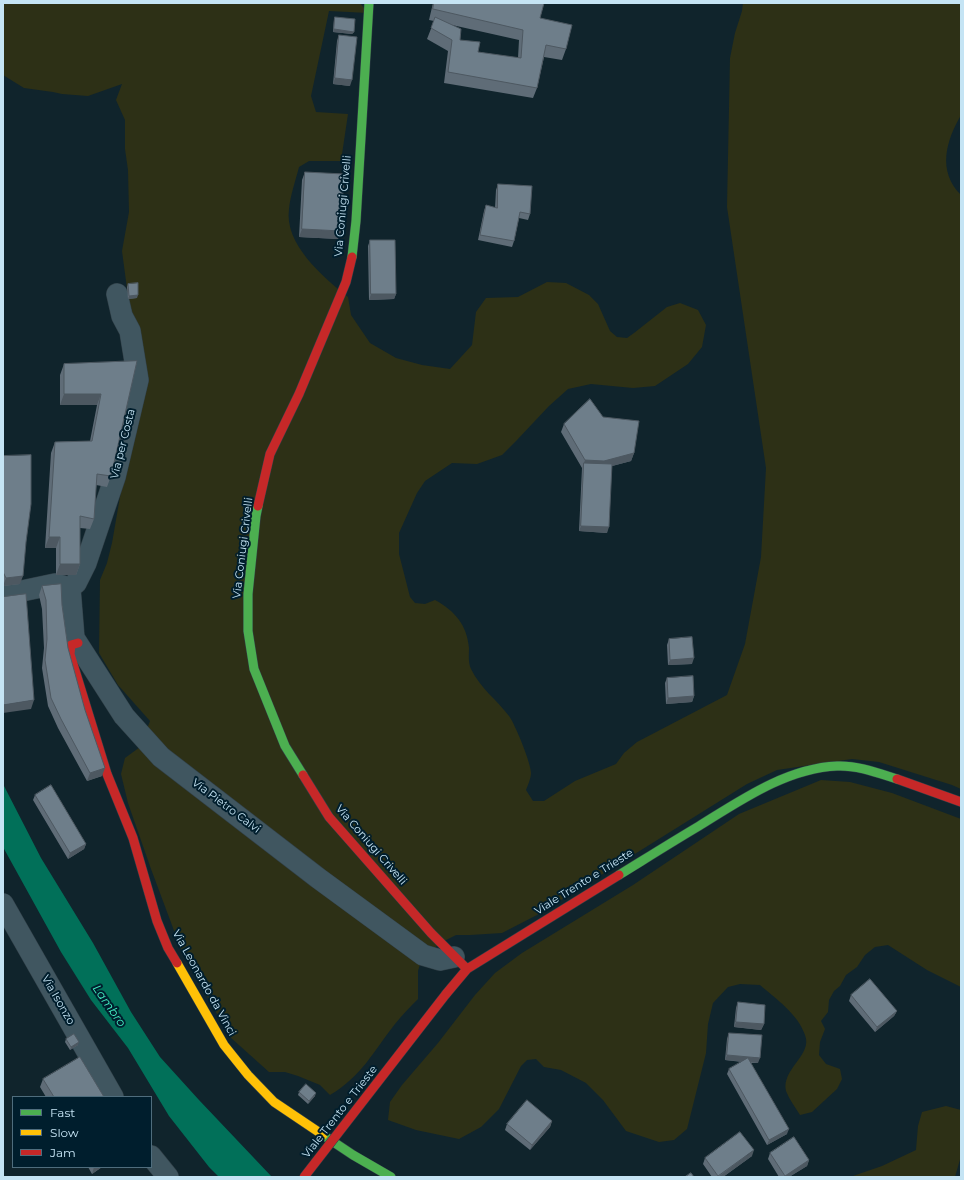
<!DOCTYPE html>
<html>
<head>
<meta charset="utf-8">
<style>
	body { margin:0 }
	#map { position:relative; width:964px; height:1180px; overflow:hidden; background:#10242c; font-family:Montserrat,sans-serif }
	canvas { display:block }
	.frame { position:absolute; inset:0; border:4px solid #c5e4f4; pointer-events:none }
	.legend { position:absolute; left:12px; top:1096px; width:140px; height:72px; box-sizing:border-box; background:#001e2d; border:1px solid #4f6d7d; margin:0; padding:5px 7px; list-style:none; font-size:12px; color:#c5e4f4 }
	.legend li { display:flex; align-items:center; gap:8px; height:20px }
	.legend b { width:20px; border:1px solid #4f6d7d }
</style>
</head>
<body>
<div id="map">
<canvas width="964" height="1180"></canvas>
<div class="frame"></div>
<ul class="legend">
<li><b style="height:5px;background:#4caf50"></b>Fast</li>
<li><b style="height:5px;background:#ffc107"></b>Slow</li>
<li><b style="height:5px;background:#c62828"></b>Jam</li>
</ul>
</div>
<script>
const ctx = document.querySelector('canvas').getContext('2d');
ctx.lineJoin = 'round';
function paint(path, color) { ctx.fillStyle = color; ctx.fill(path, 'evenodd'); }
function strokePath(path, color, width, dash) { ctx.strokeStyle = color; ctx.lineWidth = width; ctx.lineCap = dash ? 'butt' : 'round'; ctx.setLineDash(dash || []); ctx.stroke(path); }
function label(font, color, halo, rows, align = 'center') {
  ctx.font = font + ' Montserrat,sans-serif'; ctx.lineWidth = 4; ctx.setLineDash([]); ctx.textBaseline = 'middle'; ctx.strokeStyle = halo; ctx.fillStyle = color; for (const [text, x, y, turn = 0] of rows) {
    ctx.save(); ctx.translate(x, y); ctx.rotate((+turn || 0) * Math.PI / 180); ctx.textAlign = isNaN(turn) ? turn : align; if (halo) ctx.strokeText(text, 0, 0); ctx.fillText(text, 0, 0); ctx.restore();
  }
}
paint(new Path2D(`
	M3 3H360L368 13 329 11 311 96 316 112 348 114 341 161H309L299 167C296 179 290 196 289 209 284 244 323 277 348 297L351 315 370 343 396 358 422 365 450 369 472 345 476 312 486 298 518 297 547 282 566 283 589 295 598 304 610 331 617 337 627 338 634 333 667 307 680 303 698 310 706 325 702 347 688 364 655 386 633 388 591 384 568 389 549 406 517 440 502 455 477 464 452 463 425 481 417 493 399 533V554L410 597 415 603 425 604 435 600C455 611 467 625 469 648 469 654 468 663 471 669 480 688 497 700 509 716 515 724 531 763 531 773 531 778 528 785 526 790L533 801H544L575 781 616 764 624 753 637 742 727 695 745 644 761 557 766 468 727 207 730 58 735 33 742 11 743 3H961V115C946 141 937 171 961 195V789L952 785 879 762 852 759 777 770 747 784 537 915 502 933 470 935H456L440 943 421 961 418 971V999C410 1007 402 1015 395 1024 373 1052 362 1076 330 1095L320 1085 298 1076 285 1072H269L230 1037 182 952 151 869 128 803 121 774 125 758 140 747 150 721 118 685 99 653 100 580 107 563 112 543 129 445 128 296 122 251 129 212 128 170 125 149V120L116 100 122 84 88 96 62 94 53 92 24 88 3 75Z
	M821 780 850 782 892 793 961 819V987L927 970 888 945 875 947 865 955 857 967 846 975 840 986 834 991 829 1000 828 1012 821 1021 825 1029 820 1042 819 1055 826 1064 840 1069 842 1079 837 1089 812 1112 800 1115C795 1107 789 1099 786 1091 781 1069 813 1055 805 1035 798 1014 776 999 760 985L740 984 728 987 713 1003 708 1024 706 1053 687 1129 674 1140 659 1142 626 1131 603 1100 586 1083 561 1070 544 1067 536 1059 527 1060 521 1066 499 1109 481 1127 459 1139 416 1130 388 1120 390 1102 402 1085 438 1043 475 995 495 973 522 953 633 885 739 814Z
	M946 1106 961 1110V1156L955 1177H850L882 1166 916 1150 918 1126 922 1112Z`), '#2d3016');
paint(new Path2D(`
	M3 784 41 858 93 943 131 1012 160 1057 199 1100 272 1177H219L209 1167 169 1116 128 1048 91 1000 61 952 3 847Z`), '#017059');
const street = new Path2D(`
	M70 588 74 638 124 716 161 757 318 878 423 955 440 960 454 957
	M70 588 76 583 86 563 115 477 138 380 130 331 122 316 117 294
	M3 595 55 584 70 588
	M3 904 113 1097
	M151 1156 168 1177`);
const fast = new Path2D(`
	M352 257 356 221 369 3
	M258 506 256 516 248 594V631L254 669 285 746 303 775
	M619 875C645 859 672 842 699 826 741 800 787 768 837 766 857 765 878 773 897 779
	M323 1135 353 1155 391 1177`);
const slow = new Path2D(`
	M177 963 224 1045 248 1075 274 1102 323 1135`);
const jam = new Path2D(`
	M258 506 270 454 299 394 346 282 352 257
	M78 643 71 645 70 654 107 774 133 838 157 921 168 948 177 963
	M303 775 329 817 431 933 467 969
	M897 779 961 802
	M446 994 467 969 619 875`);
strokePath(street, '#314048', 22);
strokePath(fast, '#314048', 10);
strokePath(slow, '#314048', 10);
strokePath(jam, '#314048', 10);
strokePath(street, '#405660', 21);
strokePath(fast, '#4caf50', 9);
strokePath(slow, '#ffc107', 9);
strokePath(jam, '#c62828', 9);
const jamBridge = new Path2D(`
	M304 1177 446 994`);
strokePath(jamBridge, '#314048', 10, []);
strokePath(jamBridge, '#c62828', 9);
paint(new Path2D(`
	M433 3H544L540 18 566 49 562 60 544 57 537 88 533 98 444 83 448 51 427 39 434 21 429 20ZM452 25 519 40 518 58 478 52 460 40Z
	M335 17 354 32 352 34 333 32 334 20Z
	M339 35 350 86 333 84 337 41Z
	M305 172 341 231 338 239 299 237 302 180Z
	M498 184 530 214 528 220 519 218 514 241 512 247 478 240 484 211 486 205 495 208 496 190Z
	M370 240 396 294 394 299 369 300 368 246Z
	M128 284 137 298 128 299 127 287Z
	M137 361 111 476 107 487 96 485 94 519 90 529 80 528V564L76 575H56V548H45L51 453 55 442 90 441 97 405H60V375L64 364Z
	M603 417 634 453 631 461 612 466 607 533 579 531 582 468 561 432 564 424Z
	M3 456 20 584 3 586Z
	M42 586 62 605 68 648 102 776 87 781 58 728 48 706 42 668 44 648 42 609 39 595Z
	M669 639 692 664 668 665 667 645Z
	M667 678 694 696 692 702 666 704 665 683Z
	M35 795 86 844 84 849 68 859 33 800Z
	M851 995 897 1011 894 1016 875 1032 849 1001Z
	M738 1002 764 1024 761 1030 734 1027 736 1008Z
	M729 1033 758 1063H751L787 1134 767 1145 727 1074 729 1069 742 1062 725 1060 727 1039Z
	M66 1039 78 1045 70 1050 65 1042Z
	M43 1079 104 1097H46L40 1087Z
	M299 1092 315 1096 308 1104 298 1095Z
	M552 1121 550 1127 530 1150 505 1130 507 1124Z
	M770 1153 809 1160 807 1166 789 1177H779L768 1159Z
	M752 1156 723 1177H712L703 1164 705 1158Z
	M88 1167H102L92 1174Z`), '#5f6c77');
paint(new Path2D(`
	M334 29 354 32 352 34 333 32Z
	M335 78 352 80 350 86 333 84Z
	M302 229 341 231 338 239 299 237Z
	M371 294H396L394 299 369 300Z
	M138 295 137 298 128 299 129 296Z
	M64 394H101L97 405H60Z
	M634 453 631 461 601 469 584 463 585 460Z
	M581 526 609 527 607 533 579 531Z
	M49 537H60L56 548H45Z
	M60 564H80L76 575H56Z
	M23 576 20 584 3 586 6 578Z
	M694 658 692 664 668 665 670 660Z
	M694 696 692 702 666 704 668 698Z
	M34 700 31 709 3 713V705Z
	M105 768 102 776 87 781 90 773Z
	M86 844 84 849 68 859 70 853Z
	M897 1011 894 1016 875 1032 877 1027Z
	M736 1022 764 1024 761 1030 734 1027Z
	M79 1042 78 1045 70 1050 71 1047Z
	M727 1055 760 1058 758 1063 725 1060Z
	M316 1093 315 1096 308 1104 309 1101Z
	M552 1121 550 1127 530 1150 532 1145Z
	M789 1129 787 1134 767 1145 769 1140Z
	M754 1150 752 1156 723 1177H718Z
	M809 1160 807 1166 789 1177H784L785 1176Z
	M94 1167H102L92 1174Z`), '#4d5861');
const building = new Path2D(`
	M434 3H544L540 18 572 25 566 49 546 45 537 88 448 72 452 40 431 28 435 17 461 29 460 40 480 42 478 52 521 58 523 30 433 9Z
	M335 17 355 19 354 32 334 29Z
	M339 35 357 37 352 80 335 78Z
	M305 172 344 174 341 231 302 229Z
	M498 184 532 186 530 214 520 212 514 241 480 235 486 205 497 208Z
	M370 240H395L396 294H371Z
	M138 283V295L129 296 128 284Z
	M137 361 111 476 97 474 94 519 80 516V564H60V537H49L55 442 92 441 101 394H64V364Z
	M590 399 603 417 639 421 634 453 604 461 585 460 564 424Z
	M31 455V504L26 542 23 576 6 578 3 572V456Z
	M584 463 612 464 609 527 581 526Z
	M61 584 62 605 68 648 85 710 105 768 90 773 61 719 51 698 45 660 47 639 46 600 42 586Z
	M26 594 34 700 3 705V597Z
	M692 637 694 658 670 660 669 639Z
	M693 676 694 696 668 698 667 678Z
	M51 785 86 844 70 853 35 795Z
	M870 979 897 1011 877 1027 851 995Z
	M738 1002 765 1005 764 1024 736 1022Z
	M729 1033 762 1035 760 1058 727 1055Z
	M74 1034 79 1042 71 1047 66 1039Z
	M80 1057 104 1097H54L43 1079Z
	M748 1058 789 1129 769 1140 729 1069Z
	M306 1084 316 1093 309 1101 299 1092Z
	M527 1100 552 1121 532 1145 507 1124Z
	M740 1132 754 1150 718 1176 705 1158Z
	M794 1137 809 1160 785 1176 770 1153Z
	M691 1173 694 1177H685Z`);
paint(building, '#6e7e8a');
strokePath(building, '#4d5861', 1);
label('11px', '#c5e4f4', '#001e2d', [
	["Via Coniugi Crivelli",343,206,-85],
	["Via per Costa",123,444,-76],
	["Via Coniugi Crivelli",243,548,-83],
	["Via Pietro Calvi",226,806,37],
	["Via Coniugi Crivelli",371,845,49],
	["Viale Trento e Trieste",584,882,-32],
	["Via Leonardo da Vinci",204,983,61],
	["Via Isonzo",58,1000,60],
	["Viale Trento e Trieste",340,1112,-52]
]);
label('italic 12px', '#43f3c5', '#001e2d', [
	["Lambro",109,1006,55]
]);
</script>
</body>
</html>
